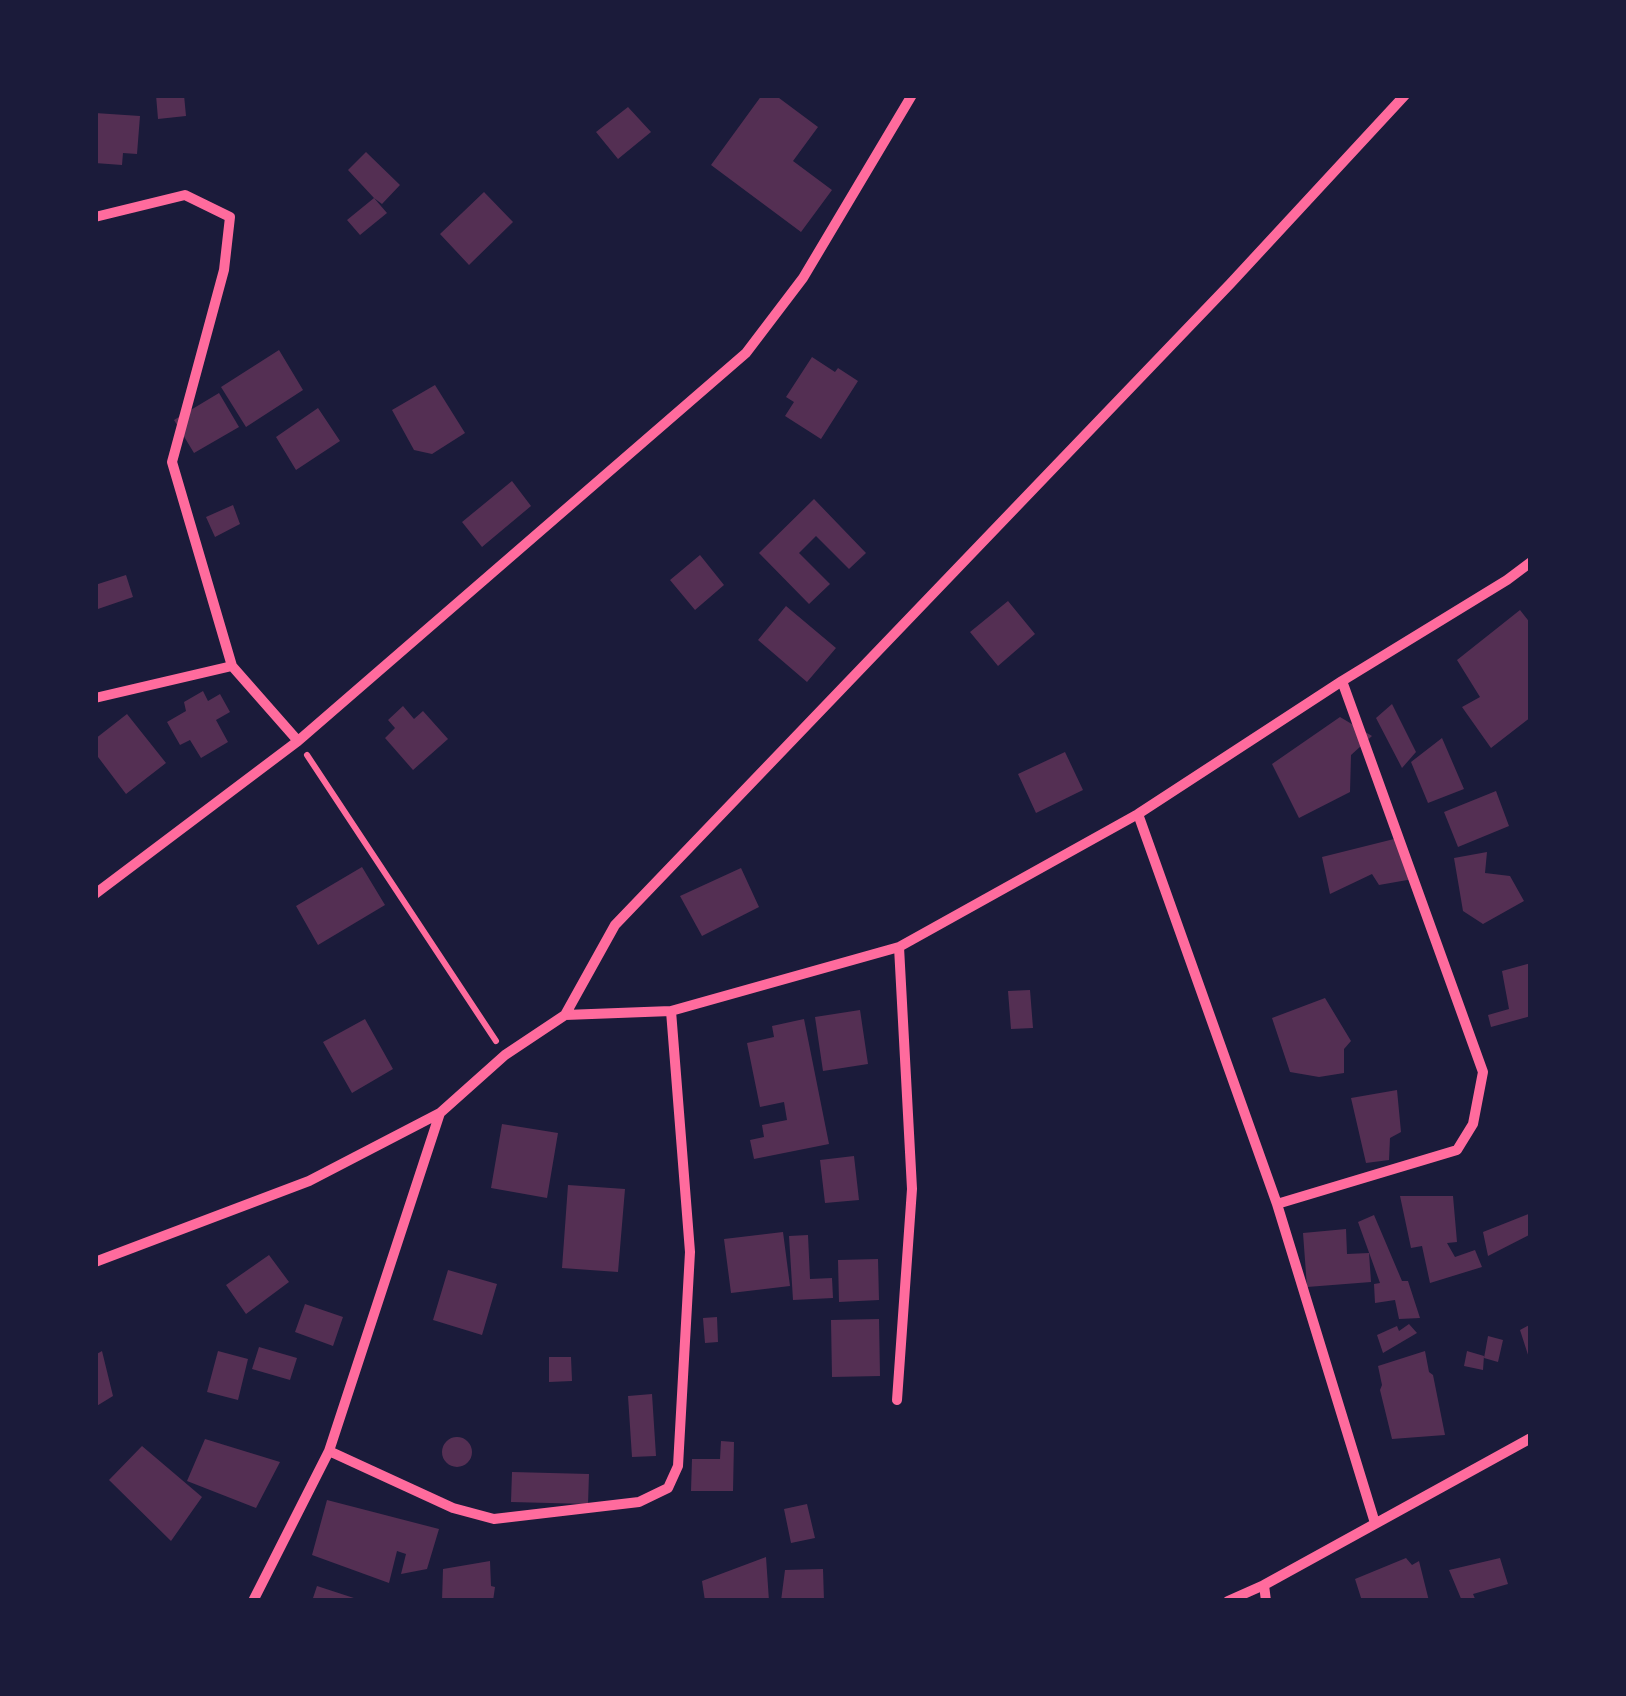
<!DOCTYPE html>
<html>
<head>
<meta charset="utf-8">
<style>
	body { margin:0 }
	#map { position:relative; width:1626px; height:1696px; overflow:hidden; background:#1b1b3a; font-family:Helvetica,sans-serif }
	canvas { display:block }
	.frame { position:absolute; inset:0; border:98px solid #1b1b3a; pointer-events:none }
</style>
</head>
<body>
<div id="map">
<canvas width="1626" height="1696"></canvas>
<div class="frame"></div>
</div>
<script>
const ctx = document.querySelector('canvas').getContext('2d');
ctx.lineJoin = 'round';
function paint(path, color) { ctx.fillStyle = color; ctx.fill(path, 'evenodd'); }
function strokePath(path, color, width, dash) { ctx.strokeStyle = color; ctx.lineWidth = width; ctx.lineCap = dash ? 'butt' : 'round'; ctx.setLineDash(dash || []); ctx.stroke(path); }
paint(new Path2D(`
	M156 95H184L186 116 158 119Z
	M762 95H775L818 127 793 161 832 190 801 232 711 165Z
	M628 107 651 132 618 159 596 132Z
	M95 113 140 116 137 154 123 153 122 165 95 163Z
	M366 152 400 185 382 204 374 198 387 213 360 235 347 220 374 198 348 170Z
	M484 192 513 222 469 265 440 234Z
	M279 350 303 390 246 427 221 387Z
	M812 357 835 372 838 368 858 381 821 439 785 416 794 402 786 397Z
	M435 385 465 433 432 454 414 450 392 410Z
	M219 393 239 427 194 453 174 420Z
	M318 408 340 441 296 470 276 437Z
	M512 481 531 506 482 547 462 522Z
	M814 499 866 553 849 569 816 536 799 553 830 584 809 604 759 553Z
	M233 505 240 524 215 537 206 517Z
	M700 555 724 585 695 610 670 580Z
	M126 575 133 597 95 610V585Z
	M1008 601 1035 634 998 666 970 632Z
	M786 606 836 648 807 682 758 640Z
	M1520 610 1531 624V717L1491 748 1462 707 1480 697 1457 660Z
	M203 691 208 701 220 694 230 712 216 720 228 742 201 758 190 740 180 745 167 722 186 711 184 702Z
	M1392 704 1416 752 1402 768 1376 718Z
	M403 706 414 719 423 711 448 739 413 770 385 738 395 728 388 720Z
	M127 714 166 763 126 794 95 753V739Z
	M1340 717 1372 736 1351 755 1350 792 1299 818 1272 764Z
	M1442 738 1464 789 1428 803 1411 762Z
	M1065 752 1083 790 1036 813 1018 774Z
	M1496 791 1509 826 1458 847 1444 812Z
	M1398 838 1413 879 1379 885 1372 874 1330 894 1322 857Z
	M1487 852 1485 873 1510 876 1524 901 1483 924 1463 911 1454 858Z
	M362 867 385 905 318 945 296 906Z
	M741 868 759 907 702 936 680 896Z
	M1531 963V1016L1491 1027 1488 1015 1509 1009 1502 971Z
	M1030 990 1033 1028 1011 1029 1008 991Z
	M1325 998 1351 1041 1344 1049V1073L1319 1077 1290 1072 1272 1018Z
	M860 1010 868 1064 823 1071 815 1017Z
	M365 1019 393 1069 352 1093 323 1042Z
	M804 1019 829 1144 754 1159 750 1140 764 1137 762 1125 787 1120 784 1102 760 1107 747 1043 774 1037 772 1026Z
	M1397 1090 1401 1132 1390 1138 1389 1160 1366 1163 1351 1098Z
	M502 1124 558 1133 547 1198 491 1188Z
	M854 1156 859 1200 825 1203 820 1160Z
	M568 1185 625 1189 618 1272 562 1268Z
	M1400 1196H1453L1457 1242 1447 1243 1455 1257 1475 1250 1482 1267 1430 1283 1422 1246 1411 1248Z
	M1531 1213V1234L1488 1256 1483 1232Z
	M1374 1215 1402 1281H1408L1420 1318 1399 1319 1395 1300 1375 1303 1374 1284 1380 1283 1358 1222Z
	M1346 1229 1347 1254 1369 1253 1371 1282 1307 1287 1303 1233Z
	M783 1232 790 1286 731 1293 724 1239Z
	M808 1235 810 1279 832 1278 833 1298 793 1300 789 1236Z
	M269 1255 289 1282 246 1314 226 1285Z
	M878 1259 879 1300 839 1302 838 1260Z
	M448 1270 497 1284 482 1335 433 1320Z
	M305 1304 343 1317 333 1346 295 1332Z
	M717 1317 718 1342 705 1343 703 1318Z
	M879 1319 880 1376 832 1377 831 1320Z
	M1409 1324 1417 1333 1383 1353 1377 1335 1397 1326 1399 1331Z
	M1531 1324V1360L1530 1361 1520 1330Z
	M1488 1336 1503 1340 1498 1362 1484 1358Z
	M259 1347 297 1358 290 1380 252 1369Z
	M102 1351 113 1396 95 1407V1355Z
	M218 1351 248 1359 238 1400 207 1392Z
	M1425 1351 1429 1372 1433 1375 1445 1435 1392 1439 1380 1390 1382 1385 1378 1366Z
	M1467 1351 1484 1356 1483 1370 1464 1366Z
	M549 1357H571L572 1381 549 1382Z
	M652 1394 656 1456 632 1457 628 1396Z
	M442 1452a15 15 0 1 1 30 0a15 15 0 1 1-30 0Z
	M205 1439 280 1462 256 1508 187 1481Z
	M721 1441 734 1442 733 1491H691L692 1459H720Z
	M142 1446 202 1497 171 1541 109 1480Z
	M512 1472 589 1474 588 1504 511 1502Z
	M327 1500 439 1529 427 1569 401 1574 406 1554 397 1551 389 1583 312 1555Z
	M807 1504 815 1538 791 1543 784 1509Z
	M766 1557 769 1601H705L702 1581Z
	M1406 1558 1412 1565 1419 1561 1429 1601H1362L1355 1579Z
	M1500 1558 1508 1584 1473 1594 1476 1601H1462L1449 1570Z
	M490 1561 491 1586 495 1587 493 1601H442L443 1569Z
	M823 1569 824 1601H781L785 1570Z
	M317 1586 360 1600V1601H312Z`), '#542f53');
strokePath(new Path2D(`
	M307 755 496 1041`), '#ff6b9d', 6);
strokePath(new Path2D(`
	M95 217 185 195 230 217 224 270 172 462 232 666 298 741
	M95 698 232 666
	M1138 814 1277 1204 1375 1523
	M95 894 298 741 746 353 803 278 912 95
	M565 1015 671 1011 899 947 1138 814 1342 681 1507 580 1531 562
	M1277 1204 1457 1150 1473 1124 1483 1072 1342 681
	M95 1262 309 1181 440 1113 505 1055 565 1015 615 925 1230 284 1405 95
	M897 1400 912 1189 899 947
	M329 1451 453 1508 494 1519 639 1502 668 1488 678 1466 690 1252 671 1011
	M1264 1585 1266 1601
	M253 1601 329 1451 440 1113
	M1228 1601 1264 1585 1531 1438`), '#ff6b9d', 10);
</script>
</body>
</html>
